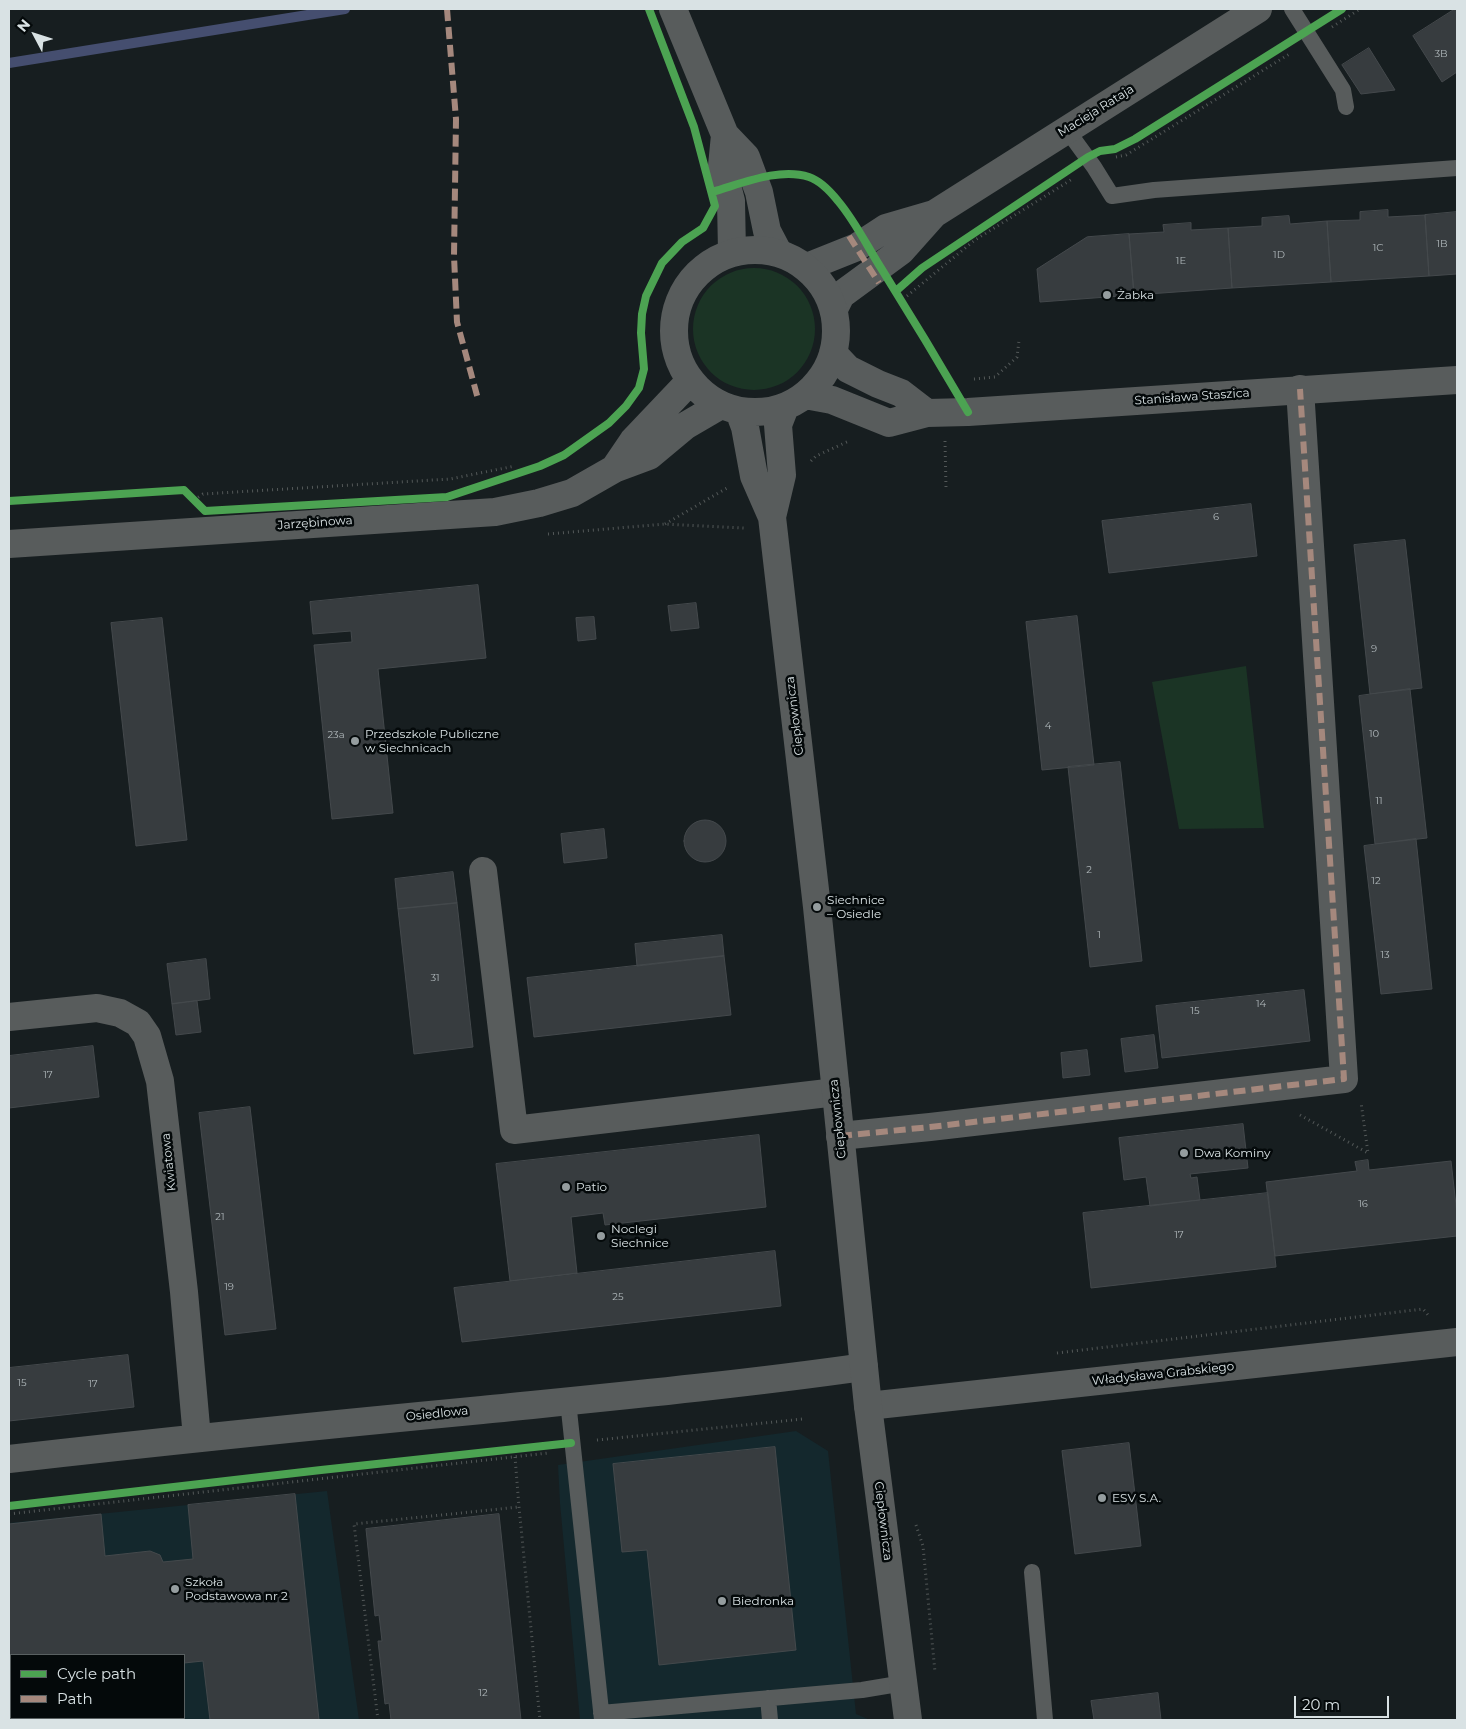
<!DOCTYPE html>
<html>
<head>
<meta charset="utf-8">
<style>
	body { margin:0 }
	#map { position:relative; width:1466px; height:1729px; overflow:hidden; background:#171e20; font-family:Montserrat,sans-serif }
	canvas { display:block }
	.frame { position:absolute; inset:0; border:10px solid #d9e2e4; pointer-events:none }
	.legend { position:absolute; left:10px; top:1654px; width:175px; height:65px; box-sizing:border-box; background:#04090a; border:1px solid #596061; margin:0; padding:6px 9px; list-style:none; font-size:15px; color:#d9e2e4 }
	.legend li { display:flex; align-items:center; gap:10px; height:25px }
	.legend b { width:25px; border:1px solid #596061 }
	.north { position:absolute; left:10px; top:10px; width:50px; height:50px; -webkit-text-stroke:4px #04090a; paint-order:stroke; rotate:310deg; font-size:14px; font-weight:700; line-height:20px; text-align:center; color:#d9e2e4 }
	.north::after { content:''; display:block; margin:auto; width:18px; height:22px; background:#d9e2e4; clip-path:polygon(50% 0,100% 100%,50% 72%,0 100%) }
	.scale { position:absolute; left:1294px; top:1696px; width:95px; height:22px; box-sizing:border-box; border:2px solid #d9e2e4; border-top:0; padding-left:6px; font-size:15px; line-height:18px; white-space:nowrap; color:#d9e2e4; -webkit-text-stroke:4px #04090a; paint-order:stroke }
</style>
</head>
<body>
<div id="map">
<canvas width="1466" height="1729"></canvas>
<div class="frame"></div>
<ul class="legend">
<li><b style="height:6px;background:#4ca352"></b>Cycle path</li>
<li><b style="height:6px;background:#a5887d"></b>Path</li>
</ul>
<div class="north">N</div>
<div class="scale">20 m</div>
</div>
<script>
const ctx = document.querySelector('canvas').getContext('2d');
ctx.lineJoin = 'round';
function paint(path, color) { ctx.fillStyle = color; ctx.fill(path, 'evenodd'); }
function strokePath(path, color, width, dash) { ctx.strokeStyle = color; ctx.lineWidth = width; ctx.lineCap = dash ? 'butt' : 'round'; ctx.setLineDash(dash || []); ctx.stroke(path); }
function label(font, color, halo, rows, align = 'center') {
  ctx.font = font + ' Montserrat,sans-serif'; ctx.lineWidth = 5; ctx.setLineDash([]); ctx.textBaseline = 'middle'; ctx.strokeStyle = halo; ctx.fillStyle = color; for (const [text, x, y, turn = 0] of rows) {
    ctx.save(); ctx.translate(x, y); ctx.rotate((+turn || 0) * Math.PI / 180); ctx.textAlign = isNaN(turn) ? turn : align; if (halo) ctx.strokeText(text, 0, 0); ctx.fillText(text, 0, 0); ctx.restore();
  }
}
paint(new Path2D(`
	M796 1431 828 1451 856 1714 870 1720H580L560 1503 558 1465Z
	M327 1491 359 1720H9V1523ZM11 1655H184V1718H11Z`), '#14282d');
paint(new Path2D(`
	M693 329a61 61 0 1 1 122 0a61 61 0 1 1-122 0Z
	M1246 666 1264 828 1179 829 1152 682Z`), '#1b3425');
strokePath(new Path2D(`
	M9 63 345 9`), '#454e6f', 10);
const building = new Path2D(`
	M1455 9H1457V72L1442 82 1413 36Z
	M1369 48 1395 90 1361 94 1342 65Z
	M1388 210V217L1425 215 1429 276 1331 282 1327 221 1360 220V212Z
	M1457 212V274L1429 276 1425 215Z
	M1289 216 1290 224 1327 221 1331 282 1232 288 1228 228 1262 226V218Z
	M1191 223V230L1228 228 1232 288 1134 295 1129 234 1164 232 1163 225Z
	M1129 234 1134 295 1040 302 1037 269 1087 237Z
	M1251 504 1257 556 1109 573 1102 521Z
	M1405 540 1422 688 1370 694 1354 545Z
	M478 585 486 658 378 669 393 813 332 819 314 645 352 642 351 631 313 634 310 602Z
	M696 603 699 628 671 631 668 606Z
	M1077 616 1094 765 1042 770 1026 622Z
	M594 617 596 639 578 641 576 618Z
	M162 618 187 840 136 846 111 623Z
	M1410 689 1427 838 1375 844 1359 696Z
	M1120 762 1142 961 1090 967 1068 767Z
	M684 841a21 21 0 1 1 42 0a21 21 0 1 1-42 0Z
	M604 829 607 858 564 863 561 834Z
	M1416 839 1432 989 1381 994 1364 846Z
	M453 872 457 903 398 909 395 879Z
	M457 903 473 1047 414 1054 398 909Z
	M722 935 724 956 637 966 635 944Z
	M724 956 731 1015 534 1037 527 978Z
	M206 959 210 999 172 1004 167 964Z
	M1304 990 1310 1041 1162 1058 1156 1006Z
	M197 1001 201 1032 176 1035 172 1004Z
	M1154 1035 1158 1068 1125 1072 1121 1039Z
	M93 1046 99 1097 9 1108V1056Z
	M1087 1050 1090 1075 1063 1078 1061 1053Z
	M250 1107 276 1329 225 1335 199 1113Z
	M1243 1124 1248 1168 1190 1174 1191 1178 1197 1177 1200 1200 1150 1206 1146 1177 1124 1180 1119 1138Z
	M759 1135 766 1207 605 1225 603 1213 571 1217 577 1273 510 1281 496 1164Z
	M1368 1160 1369 1170 1451 1161 1457 1214V1236L1275 1256 1266 1182 1357 1171 1355 1162Z
	M1268 1193 1276 1267 1091 1288 1083 1213Z
	M775 1251 781 1306 462 1342 454 1288Z
	M128 1355 134 1407 9 1421V1368Z
	M1129 1443 1141 1546 1075 1554 1062 1451Z
	M775 1447 796 1650 659 1665 647 1550 622 1552 613 1464Z
	M295 1494 319 1720H210L203 1661 184 1663V1655H11V1705L9 1682V1524L101 1514 105 1556 150 1551 160 1555 163 1562 193 1559 188 1505Z
	M499 1514 521 1720H391L389 1703 385 1704 378 1641H382L379 1615 375 1616 366 1529Z
	M1158 1693 1161 1720H1094L1091 1701Z
	M13 1718H121V1720H13Z`);
paint(building, '#373c3f');
strokePath(building, '#44494c', 1);
strokePath(new Path2D(`
	M1332 27 1360 9
	M1116 157 1126 155 1291 53
	M907 296 975 240 1074 178
	M974 379 995 377 1017 357 1019 341
	M945 441 946 488
	M811 461 816 456 849 441
	M194 500 203 494 450 479 515 466
	M665 524 727 488
	M548 534 665 524 744 528
	M1300 1115 1368 1153 1361 1102
	M1057 1353 1423 1309 1428 1315
	M597 1440 803 1419
	M515 1457 519 1507 540 1720
	M9 1514 548 1453
	M916 1525 923 1546 935 1672
	M378 1720 354 1524 519 1507`), '#535858', 3, [1, 4]);
strokePath(new Path2D(`
	M1292 9 1343 90 1346 107
	M1067 130 1094 167 1112 196 1154 190 1457 168
	M568 1401 602 1720
	M1032 1572 1045 1720
	M768 1698 770 1720
	M601 1713 862 1690 904 1683`), '#585c5c', 16);
strokePath(new Path2D(`
	M673 9 725 135 746 157 759 192 767 231 778 252
	M725 135 722 166 731 201 732 252
	M807 267 857 247 886 228 934 214
	M834 309 841 295 901 251 934 214 1258 9
	M483 871 514 1130 836 1092
	M9 1017 97 1008 120 1013 138 1023 147 1036 160 1081 184 1292 197 1438
	M840 1136 930 1127 1344 1079 1300 389
	M868 1406 1457 1342
	M9 1459C166 1441 324 1425 482 1410 610 1397 737 1385 864 1367`), '#585c5c', 28);
strokePath(new Path2D(`
	M674 331a81 81 0 1 1 162 0a81 81 0 1 1-162 0Z
	M833 353 848 369 878 384 901 393 927 413
	M805 395 832 400 889 423 927 413 968 412 1457 380
	M739 411 745 427 754 476 772 517 817 907 868 1406 908 1720
	M614 469 633 441 690 381
	M772 517 782 475 778 425 785 407
	M9 544 495 512 539 503 572 493 614 469 649 456 685 426 721 405`), '#585c5c', 28);
strokePath(new Path2D(`
	M447 9 456 119 454 256 457 322 478 399
	M849 236 879 283
	M840 1136 930 1127 1344 1079 1300 389`), '#a5887d', 6, [12, 6]);
strokePath(new Path2D(`
	M712 192C741 184 779 167 809 177 821 181 830 191 838 201 855 221 867 246 881 268 911 316 940 364 968 412
	M896 291 922 268 1088 157 1100 151 1115 149 1135 139 1342 9
	M9 501 184 490 205 511 447 497 540 466 564 455 609 423 626 406 639 388 644 369 641 333 642 314 646 296 662 263 682 242 703 228 715 206 694 127 649 9
	M9 1506 321 1470 571 1443`), '#4ca352', 8);
for (const [x, y, r, color] of [
	[1107,295,5,"#959d9f"],
	[355,741,5,"#959d9f"],
	[817,907,5,"#959d9f"],
	[1184,1153,5,"#959d9f"],
	[566,1187,5,"#959d9f"],
	[601,1236,5,"#959d9f"],
	[1102,1498,5,"#959d9f"],
	[175,1589,5,"#959d9f"],
	[722,1601,5,"#959d9f"]
]) { const dot = new Path2D(); dot.arc(x, y, r, 0, 2 * Math.PI); ctx.fillStyle = color; ctx.fill(dot); strokePath(dot, '#04090a', 2); }
label('10px', '#b0b8bb', null, [
	["3B",1441,54],
	["1B",1442,244],
	["1C",1378,248],
	["1D",1279,255],
	["1E",1181,261],
	["6",1216,517],
	["9",1374,649],
	["4",1048,726],
	["10",1374,734],
	["23a",336,735],
	["11",1379,801],
	["2",1089,870],
	["12",1376,881],
	["1",1099,935],
	["13",1385,955],
	["31",435,978],
	["14",1261,1004],
	["15",1195,1011],
	["17",48,1075],
	["16",1363,1204],
	["21",220,1217],
	["17",1179,1235],
	["19",229,1287],
	["25",618,1297],
	["15",22,1383],
	["17",93,1384],
	["12",483,1693]
]);
label('12px', '#d9e2e4', '#04090a', [
	["Macieja Rataja",1096,111,-32],
	["Stanisława Staszica",1192,397,-4],
	["Jarzębinowa",315,523,-4],
	["Ciepłownicza",795,716,-97],
	["Ciepłownicza",838,1119,-96],
	["Kwiatowa",169,1162,-96],
	["Władysława Grabskiego",1163,1374,-6],
	["Osiedlowa",437,1414,-6],
	["Ciepłownicza",883,1521,83]
]);
label('12px', '#d9e2e4', '#04090a', [
	["Żabka",1117,295],
	["Przedszkole Publiczne",365,734],
	["w Siechnicach",365,748],
	["Siechnice",827,900],
	["– Osiedle",827,914],
	["Dwa Kominy",1194,1153],
	["Patio",576,1187],
	["Noclegi",611,1229],
	["Siechnice",611,1243],
	["ESV S.A.",1112,1498],
	["Szkoła",185,1582],
	["Podstawowa nr 2",185,1596],
	["Biedronka",732,1601]
], 'left');
</script>
</body>
</html>
